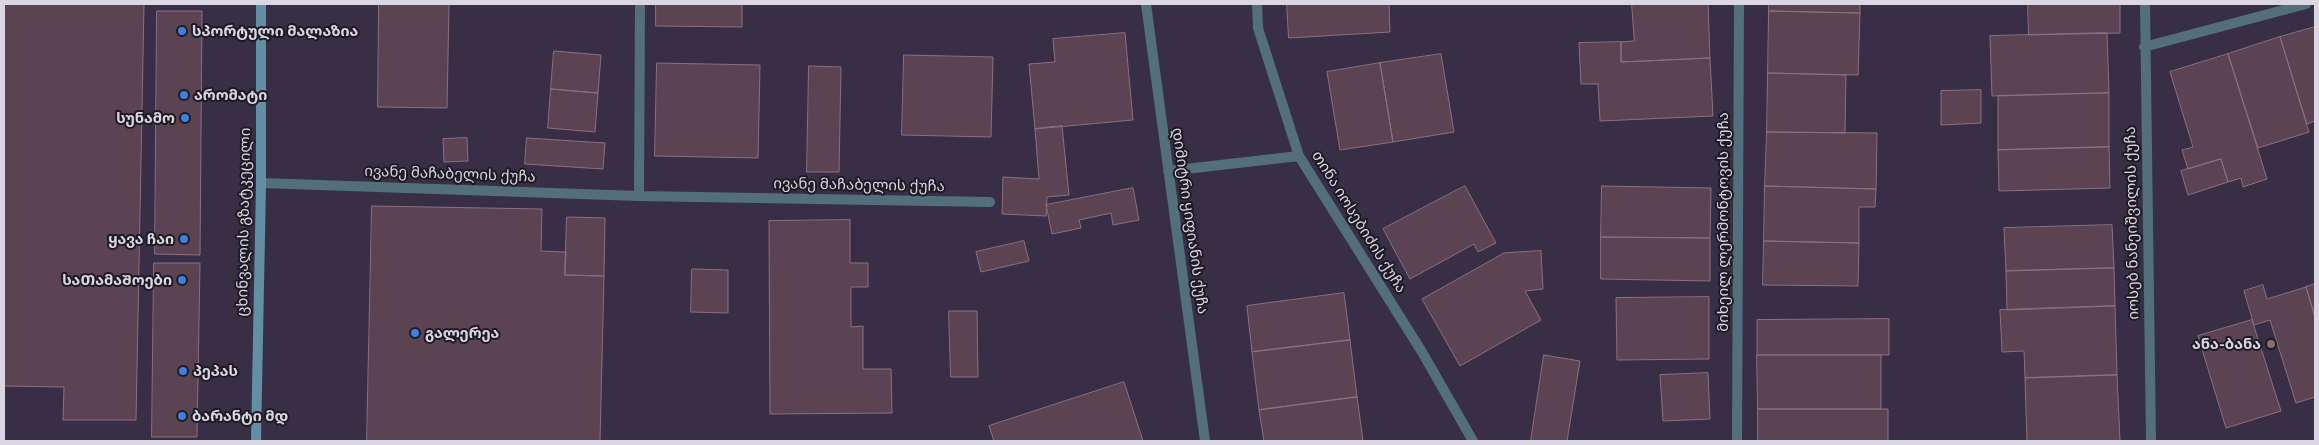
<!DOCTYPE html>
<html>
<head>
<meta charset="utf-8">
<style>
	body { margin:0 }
	#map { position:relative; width:2319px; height:445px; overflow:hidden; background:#382f46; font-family:"Public Sans",sans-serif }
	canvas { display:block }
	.frame { position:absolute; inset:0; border:5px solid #dbd6e4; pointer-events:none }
</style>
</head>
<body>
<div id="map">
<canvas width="2319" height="445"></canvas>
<div class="frame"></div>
</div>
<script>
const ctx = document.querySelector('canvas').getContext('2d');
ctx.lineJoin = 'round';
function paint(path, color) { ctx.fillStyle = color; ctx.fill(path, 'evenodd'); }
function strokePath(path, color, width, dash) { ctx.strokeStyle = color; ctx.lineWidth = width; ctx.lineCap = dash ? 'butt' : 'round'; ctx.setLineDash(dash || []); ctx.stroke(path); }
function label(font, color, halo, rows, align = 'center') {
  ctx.font = font + ' "Public Sans","Noto Sans Georgian",sans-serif'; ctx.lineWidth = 4; ctx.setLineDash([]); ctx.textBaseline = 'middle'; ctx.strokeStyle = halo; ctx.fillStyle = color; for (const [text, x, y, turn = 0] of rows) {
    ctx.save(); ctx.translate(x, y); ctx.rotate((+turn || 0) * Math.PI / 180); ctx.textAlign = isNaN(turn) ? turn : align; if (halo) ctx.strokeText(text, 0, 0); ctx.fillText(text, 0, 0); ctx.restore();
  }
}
const building = new Path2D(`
	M4 4H144L136 420H63L64 387 4 386Z
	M379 4H449L447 108 378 107Z
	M656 4H742V27L656 26Z
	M1287 4H1389L1390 32 1289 38Z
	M1632 4H1708L1710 58 1621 62V42L1634 41Z
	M1769 4H1860V13L1769 11Z
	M2028 4H2120V33L2029 35Z
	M157 11H202L200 255 155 254Z
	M1769 11 1860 13 1858 75 1768 73Z
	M2315 27V121L2307 124 2280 37Z
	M1125 33 1133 120 1035 129 1029 64 1055 62 1053 39Z
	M2107 33 2109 93 1992 96 1990 36Z
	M2280 37 2309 132 2258 148 2228 54Z
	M1621 42V62L1710 58 1713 116 1600 121 1598 84H1581L1579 43Z
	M554 51 601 55 598 93 551 89Z
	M1441 54 1454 132 1393 142 1380 63Z
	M2228 54 2267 179 2243 187 2241 178 2228 182 2221 159 2188 169 2182 150 2193 147 2170 72Z
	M904 55 993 57 991 137 902 135Z
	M657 63 760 65 758 158 655 156Z
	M1380 63 1393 142 1340 150 1327 72Z
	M809 66 841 67 839 172H807Z
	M1768 73 1846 75 1845 133 1767 132Z
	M551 89 598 93 595 132 548 128Z
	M1981 90V123L1941 125V91Z
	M2109 93V147L1998 150V96Z
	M1062 126 1069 195 1047 197 1046 216 1002 214 1003 177 1039 179 1035 129Z
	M1767 132 1877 133 1876 189 1765 186Z
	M467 138 468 161 444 162 443 139Z
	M527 138 605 143 603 169 525 164Z
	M2109 147 2110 188 1999 191 1998 150Z
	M2221 159 2228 182 2188 195 2181 171Z
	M1465 186 1496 243 1478 252 1474 244 1410 279 1383 229Z
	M1602 186 1711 188 1710 238 1601 237Z
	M1765 186 1876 189 1875 207H1859V243L1764 241Z
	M1133 188 1139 220 1113 225 1111 213 1079 220 1081 228 1052 234 1046 205Z
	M372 206 542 209 541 251 566 252 565 275 604 276 600 441H367Z
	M567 217 605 218 604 276 565 275Z
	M850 220V263H868V287H851V327L863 326V369H891L892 413 770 414 769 221Z
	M2112 225 2114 268 2006 271 2004 228Z
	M1601 237 1710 238V281L1601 279Z
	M1024 241 1029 261 981 272 976 252Z
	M1764 241 1859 243 1858 286 1763 285Z
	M1541 251 1543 289 1525 291 1541 320 1460 366 1422 299 1504 253Z
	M154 263H200L197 437H152Z
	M2114 268 2115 306 2007 310 2006 271Z
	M692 269 728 270V313L691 312Z
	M2315 284V317L2306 287Z
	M2263 285 2267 299 2306 287 2315 317V397L2296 403 2270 320 2254 325 2244 291Z
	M1344 293 1350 340 1252 352 1247 306Z
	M1709 297V359L1617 360 1616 298Z
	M2115 306 2117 375 2025 378 2024 351 2002 352 2000 310Z
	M949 311H977L978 377H951Z
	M1889 319V355H1757V320Z
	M2252 320 2281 411 2226 428 2198 336Z
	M1350 340 1357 397 1259 410 1252 352Z
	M1544 355 1580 361 1567 441H1531Z
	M1757 355H1881V409H1758Z
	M1708 373 1710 419 1663 421 1660 375Z
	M2117 375 2120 441H2027L2025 378Z
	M1124 382 1143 441H994L989 426Z
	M1357 397 1363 441H1264L1259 410Z
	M1758 409H1888V441H1758Z`);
paint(building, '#5c4352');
strokePath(building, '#8b7080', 1);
strokePath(new Path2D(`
	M1146 4 1205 441
	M1257 4 1258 28 1299 156 1422 352 1473 441
	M2145 4 2151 441
	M2144 47 2306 4
	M1168 171 1299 156
	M261 183 639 196 990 202
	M639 196 640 4
	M1737 441 1739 4`), '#536f7c', 10);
strokePath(new Path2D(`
	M256 441 261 183V4`), '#628fa4', 10);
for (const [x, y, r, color] of [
	[182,31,5,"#3f7fe0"],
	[184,95,5,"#3f7fe0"],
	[185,118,5,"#3f7fe0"],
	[184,239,5,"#3f7fe0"],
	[182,280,5,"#3f7fe0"],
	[415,333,5,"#3f7fe0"],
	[2271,344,5,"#8d6e63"],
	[183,371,5,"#3f7fe0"],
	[182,416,5,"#3f7fe0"]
]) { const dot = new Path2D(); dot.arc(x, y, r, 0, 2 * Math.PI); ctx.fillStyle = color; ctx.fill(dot); strokePath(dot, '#1e1a24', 2); }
label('bold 15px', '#dbd6e4', '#1e1a24', [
	["სპორტული მალაზია",192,31],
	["არომატი",194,95],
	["სუნამო",175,118,"right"],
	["ყავა ჩაი",174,239,"right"],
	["საᲗამაᲨოები",172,280,"right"],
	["გალერეა",425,333],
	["ანა-ბანა",2261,344,"right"],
	["პეპას",193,371],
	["ბარანტი მდ",192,416]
], 'left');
label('15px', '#dbd6e4', '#1e1a24', [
	["ივანე მაჩაბელის ქუჩა",450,174,2],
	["ივანე მაჩაბელის ქუჩა",859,185,1],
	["დიმიტრი ყიფიანის ქუჩა",1190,221,82],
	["ცხინვალის გზატკეცილი",244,222,-89],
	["თინა იოსებიძის ქუჩა",1359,222,58],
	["მიხეილ ლერმონტოვის ქუჩა",1723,222,-90],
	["იოსებ ნანეიშვილის ქუჩა",2132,223,-91]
]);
</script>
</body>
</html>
